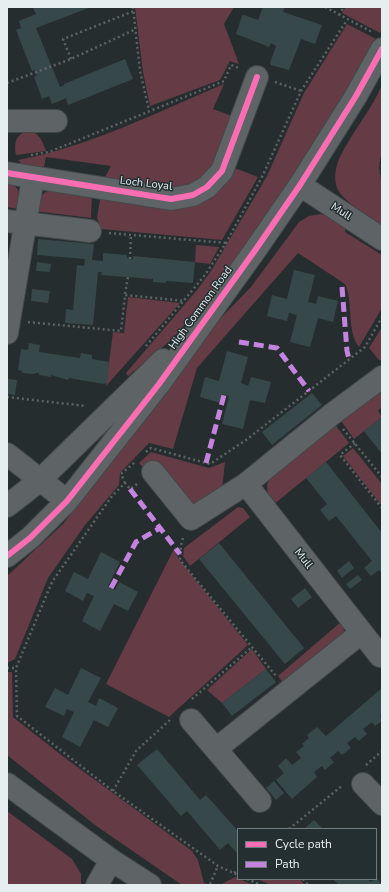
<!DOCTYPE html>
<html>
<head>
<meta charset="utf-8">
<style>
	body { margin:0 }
	#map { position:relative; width:389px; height:892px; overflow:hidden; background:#262d2e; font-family:"Nunito Sans",sans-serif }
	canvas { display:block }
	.frame { position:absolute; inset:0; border:8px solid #e7eef0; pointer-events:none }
	.legend { position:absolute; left:237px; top:828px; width:140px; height:52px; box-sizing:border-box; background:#232f31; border:1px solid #717b7d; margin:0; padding:5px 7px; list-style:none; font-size:12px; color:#e7eef0 }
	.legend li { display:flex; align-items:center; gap:8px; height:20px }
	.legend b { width:20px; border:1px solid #717b7d }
</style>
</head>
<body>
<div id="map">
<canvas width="389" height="892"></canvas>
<div class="frame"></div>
<ul class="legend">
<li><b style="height:5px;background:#f96db3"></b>Cycle path</li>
<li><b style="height:5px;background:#c483df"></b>Path</li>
</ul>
</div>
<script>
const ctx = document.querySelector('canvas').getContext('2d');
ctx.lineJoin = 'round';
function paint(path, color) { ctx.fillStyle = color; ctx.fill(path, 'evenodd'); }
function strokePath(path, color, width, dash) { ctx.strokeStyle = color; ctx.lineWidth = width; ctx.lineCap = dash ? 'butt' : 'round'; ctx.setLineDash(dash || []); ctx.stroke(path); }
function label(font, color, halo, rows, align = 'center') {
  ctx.font = font + ' "Nunito Sans",sans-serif'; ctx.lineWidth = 3; ctx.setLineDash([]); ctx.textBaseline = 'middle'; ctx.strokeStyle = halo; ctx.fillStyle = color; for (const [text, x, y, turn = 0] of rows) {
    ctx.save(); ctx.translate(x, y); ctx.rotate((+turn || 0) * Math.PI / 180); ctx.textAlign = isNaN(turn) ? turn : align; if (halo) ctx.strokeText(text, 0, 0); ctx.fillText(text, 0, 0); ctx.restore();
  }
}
paint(new Path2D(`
	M135 7H234L224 24 239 64 230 61 220 80 150 106 143 72Z
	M346 7H382V29L380 33 342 13Z
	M347 24 378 40 344 96 247 248 203 304 171 340 128 376 126 373 197 290 211 271 267 176 304 93Z
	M224 84 213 109 232 116 216 160 202 182 174 191 104 179 111 166 46 157 43 171 26 168 18 160C89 147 157 112 224 84Z
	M382 85V154C377 165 380 174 382 185 384 198 382 213 382 227 367 216 350 206 339 192 333 182 335 169 339 159 351 133 371 111 382 85Z
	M27 131C39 132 42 140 46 151L16 155C14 144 15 135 27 131Z
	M232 167 258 177 222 240 101 229 97 217 101 195 171 206Z
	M7 182C21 186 20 196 19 209L7 207Z
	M56 187 92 194 91 218 34 211C38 197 43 192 56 187Z
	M321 214 333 218 345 226V232L382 255V308L359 347C346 330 354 303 345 284L298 253 197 368 173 449 149 443 120 473 119 485 85 525 48 578 15 659 7 663V576L63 524 212 327 251 287 299 222 309 216Z
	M196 245 219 247 210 264 195 262Z
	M128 297 180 303 106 386 113 332 124 333Z
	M382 327V361L379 360 369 348Z
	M382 385V407L378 411 382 417 354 439 339 418Z
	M334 423 349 443 273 505 268 499 267 485 272 473Z
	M353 448 382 484V506L343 456Z
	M151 452 209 468 225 462 222 490 202 505H190L146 471 139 463Z
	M238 507 243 508 250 517 190 566 183 556 184 548Z
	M175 547 178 558 248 645 169 717 106 684Z
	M342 621 344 631 340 640 284 684 278 676Z
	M252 649 266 669 222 703 207 690Z
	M7 672H12L13 717 65 758 192 851 198 860 204 883 211 885H182L95 825 7 755Z
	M7 811 72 859 81 874V885H7Z
	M235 877 253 885H220Z
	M257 879H300L305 885H271Z`), '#653b45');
paint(new Path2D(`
	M35 7H91L36 28 60 87 64 85V84L125 59 133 79 68 105 66 98 52 104 49 96 42 99 34 77 37 75 35 70 32 71 16 30 21 28 19 21 36 14 33 8Z
	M263 7H285L283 12 322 25 315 44 301 39 289 70 271 65 270 63 276 46 271 43 269 47 236 34 242 16 244 15 258 20Z
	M38 239 94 244 92 260 103 261V253L127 255V258L133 259V256L195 262 193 283 166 281V283L153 282V279L101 275 102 272H98L93 325 65 323 66 309 73 310 77 265 84 266 85 259 37 255Z
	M37 262 51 264 50 272 36 271Z
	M294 270 315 275 308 302 316 304 318 296 338 301 333 322 318 318 310 347 290 342 297 315 289 313 287 321 267 316 272 295 287 299Z
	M32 289 50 291 48 303 31 301Z
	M29 343 40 345 39 352 80 358 81 353 92 355V359L109 362 107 383 104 384 69 378 68 380 51 375V377L39 375V373H36L34 374 22 373V371L18 370 21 349 28 350Z
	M227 351 248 357 241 383 248 386 251 377 271 382 265 403 250 400 243 429 222 424 229 396 222 394 220 403 200 397 205 377 219 381Z
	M7 379 17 380 15 395 7 394Z
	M312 393 322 405 272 445 262 432Z
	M382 417V454L364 431Z
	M326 462 382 533V574L379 570 371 576 364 568 372 561 336 516 329 521 320 510 327 504 306 478Z
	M219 543 304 648 285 664 199 559Z
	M101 552 120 562 108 586 115 590 119 582 138 592 128 611 114 604 100 631 82 621 94 596 87 593 83 601 65 591 74 572 88 579Z
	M349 561 354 568 342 578 337 571Z
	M358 575 362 580 350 589 346 584Z
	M305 588 312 597 298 608 291 599Z
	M81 668 101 678 88 702 96 706 99 698 118 708 108 727 94 720 80 747 62 737 74 712 67 709 64 716 45 707 55 688 68 695Z
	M266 669 276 682 232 716 222 703Z
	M382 688V713L380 715 382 721 375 726 372 722 363 729 367 734 359 741 355 737 347 743 351 748 342 755 338 751 330 758 334 762 325 770 322 766 314 772 317 777 292 799 276 780 284 773 278 766 286 758 292 765 301 758 296 752 304 746 302 744 309 738 307 735 317 727 326 736Z
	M157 749 200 800 206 795 238 831 237 853 228 843 220 850 187 811 181 816 137 765Z
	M274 781 284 793 276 800 266 788Z
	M314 820 323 829H304Z
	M376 877 382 885H339L333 879H368L370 882 376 879Z`), '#37484a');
const minor = new Path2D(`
	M7 121H56
	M7 173 171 199 193 195 207 187 222 171 257 77
	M300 185 382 239
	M7 221 90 231
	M7 333 33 178
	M153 472 191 519 246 484 331 415 382 377
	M246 484 380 656
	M191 720 260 801
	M216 749 361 633
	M363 784 382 804
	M97 885 111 860`);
const tertiary = new Path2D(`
	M7 454 67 501
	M7 506 39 481 163 360
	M7 556 30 538 67 501 159 384 256 249 300 185 356 96 382 49
	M7 784 111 860 150 885`);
strokePath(minor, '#43484a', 24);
strokePath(tertiary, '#43484a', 24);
strokePath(new Path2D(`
	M133 7 140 71 149 110
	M325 7 372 32
	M339 15 344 7
	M71 59 63 39 134 11
	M275 82 301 91
	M7 83 71 59 136 29
	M31 155 49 152 224 81 231 65 239 68
	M382 165V177
	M109 233 226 243
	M130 259 131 235
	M125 294 128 277
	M28 322 121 331 125 295 184 301
	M146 346 205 275 226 243 263 175 301 91 347 20
	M7 397 86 406
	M343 429 382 477
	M355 443 340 455 382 508
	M146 452 151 448 210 464 246 440 365 347 382 317
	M125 483 121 474 135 462
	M137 484 130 489 125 483 112 496 52 582 16 668 17 716 113 791 218 866 238 875
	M183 538 181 545 180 560 276 676
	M7 668H16
	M192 699 252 647
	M366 765 382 751
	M113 791 136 751 171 719
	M289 829 343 785
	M234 873 238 870
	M247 879 261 885
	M303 879 308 885
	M210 884 218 866`), '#5d6363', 2.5, [2, 3]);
strokePath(minor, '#5e6465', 22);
strokePath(tertiary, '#5e6465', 22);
strokePath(new Path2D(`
	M342 287 347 351 349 359
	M239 342 277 348 309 391
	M206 463 224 395
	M130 489 180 554
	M111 588 136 542 160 528`), '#c483df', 5, [10, 5]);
strokePath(new Path2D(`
	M7 173 171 199 193 195 207 187 222 171 257 77
	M7 556 30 538 67 501 159 384 256 249 300 185 356 96 382 49`), '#f96db3', 6);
label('11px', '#e7eef0', '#232f31', [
	["Loch Loyal",146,184,7],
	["Mull",341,212,33],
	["High Common Road",201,308,-54],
	["Mull",303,559,52]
]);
</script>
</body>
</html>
